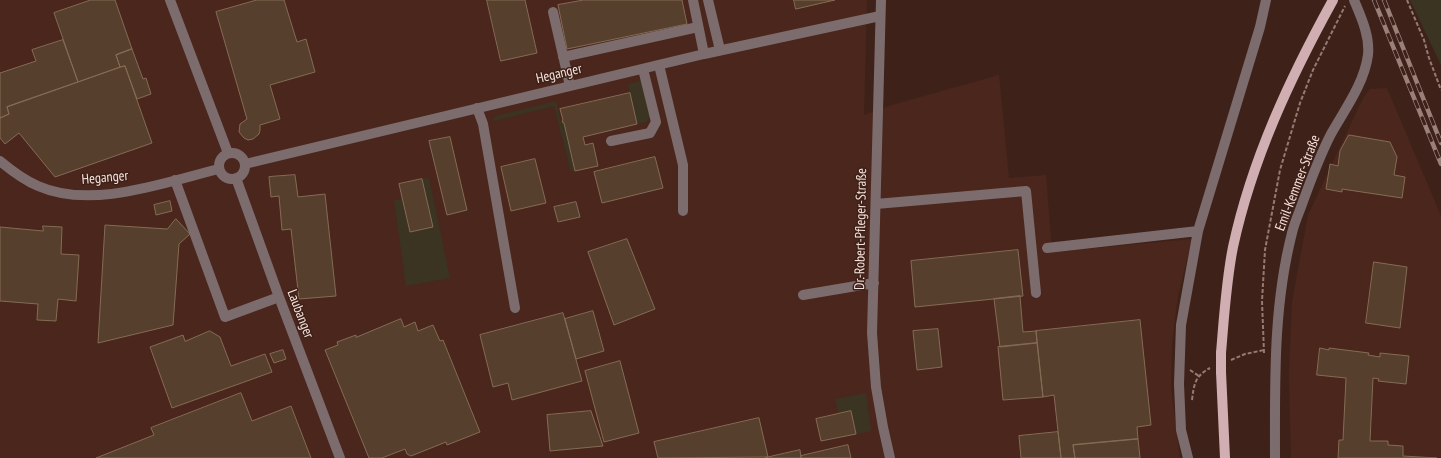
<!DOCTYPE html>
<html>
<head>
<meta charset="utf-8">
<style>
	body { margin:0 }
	canvas { display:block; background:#3e2119 }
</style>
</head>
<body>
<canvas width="1441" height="458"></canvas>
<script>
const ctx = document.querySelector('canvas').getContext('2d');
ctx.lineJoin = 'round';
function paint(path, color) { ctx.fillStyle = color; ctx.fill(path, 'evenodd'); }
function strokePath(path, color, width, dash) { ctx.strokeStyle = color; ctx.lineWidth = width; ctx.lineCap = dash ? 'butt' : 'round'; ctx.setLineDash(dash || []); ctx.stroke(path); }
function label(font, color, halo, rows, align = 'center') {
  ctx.font = font + ' "PT Sans Narrow",sans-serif'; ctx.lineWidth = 3; ctx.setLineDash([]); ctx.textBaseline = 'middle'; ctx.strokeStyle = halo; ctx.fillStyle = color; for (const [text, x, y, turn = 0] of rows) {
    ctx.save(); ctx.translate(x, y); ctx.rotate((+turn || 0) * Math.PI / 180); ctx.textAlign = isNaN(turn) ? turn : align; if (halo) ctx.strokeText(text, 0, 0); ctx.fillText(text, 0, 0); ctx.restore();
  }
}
paint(new Path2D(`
	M0 0H867L864 115 892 105 999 75 1009 178 1046 175 1052 252 1192 239 1178 296 1172 343 1171 388 1180 458H0Z
	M1387 88 1441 216V458H1291L1289 374 1292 302 1308 215 1363 98 1370 89Z`), '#4a261c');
paint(new Path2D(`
	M1410 0H1441V65Z
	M641 81 650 117 646 122 637 124 628 84Z
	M556 101 561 122 564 123 575 171 571 172 554 106 494 121V118L499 115Z
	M429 178 450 278 406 286 394 200 402 199 410 232 433 227 422 179Z
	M866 393 871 431 856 434 851 412 839 414 835 399Z`), '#3b3422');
const building = new Path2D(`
	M91 0H115L132 49 116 55 120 67 78 82 54 13Z
	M257 0H284L297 42 306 39 315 72 270 85 280 119 260 125V130L259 134 253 139 248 140 244 138 239 132 240 124 247 119 216 12Z
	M487 0H525L537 53 501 61Z
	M584 0H682L687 24 567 49 558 5Z
	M794 0H835L796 9Z
	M63 40 78 82 7 107 9 114 0 118V73L36 61 32 50Z
	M132 49 143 79 146 78 151 94 137 99 125 66 120 67 116 55Z
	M125 66 152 143 55 177 19 133 5 144 0 138V118L9 114 7 107Z
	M630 93 637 124 583 137 585 145 593 143 598 166 575 171 564 123 562 122 563 120 560 109Z
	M1349 135 1390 142 1397 157 1394 175 1405 177 1402 198 1342 189V192L1326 189 1330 164 1338 166 1340 151Z
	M450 137 467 210 447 215 429 141Z
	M655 157 663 188 602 203 594 172Z
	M535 159 546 203 511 211 501 167Z
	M295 175 298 197 325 194 336 296 299 299 291 229 282 230 279 196 271 197 269 177Z
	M422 179 433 227 410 232 399 184Z
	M170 201 172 211 156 215 154 205Z
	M576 202 580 217 558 222 554 207Z
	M176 219 190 234 179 244 173 325 98 343 105 225 167 229Z
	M43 226 62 227 61 254 79 255 76 301 58 299 56 321 37 320 38 304 0 301V227L43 231Z
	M627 239 655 309 614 325 588 252Z
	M1018 250 1023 296 915 307 911 261Z
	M1374 262 1407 267 1400 328 1366 323Z
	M1020 296 1023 332 1036 331 1037 343 1000 347 994 299Z
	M593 311 604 351 576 359 565 319Z
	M563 313 582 381 512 400 508 383 493 387 480 335Z
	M401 319 404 327 415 322 418 331 433 325 440 341 443 340 480 432 447 445 446 442 411 456 407 454 405 449 382 458H369L325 350 338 345 337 342 356 335V337Z
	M1140 320 1151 425 1137 427 1138 439 1073 445 1075 458H1061L1054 395 1043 397 1036 331Z
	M938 329 942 367 917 370 913 331Z
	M210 331 220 337 231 366 265 354 272 372 172 408 150 347 183 335 185 341Z
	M1037 343 1043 397 1003 400 998 347Z
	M1320 348 1329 350V348L1369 353 1368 355 1380 357V353L1409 356 1406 384 1378 381 1379 379 1373 378 1370 441H1388V445L1403 446V456L1437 458H1338L1339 440H1343L1346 378 1317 375Z
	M283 350 286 359 274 363 270 354Z
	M620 361 639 433 604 442 585 371Z
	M241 393 252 421 291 406 311 458H96L154 435 151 428Z
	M591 411 603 446 550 451 547 415Z
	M851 411 856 434 821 441 816 419Z
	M759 418 768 457 658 458 654 442Z
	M1058 432 1061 458H1021L1019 436Z
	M1138 439 1140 458H1075L1073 445Z
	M848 445 851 458H801V456Z
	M800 450 801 458H765L768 457Z`);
paint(building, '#56402d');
strokePath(building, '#856b54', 1);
strokePath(new Path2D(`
	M1407 0 1424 40 1429 58 1441 90
	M1264 353 1262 301 1265 250 1280 170 1300 103 1313 70 1345 6
	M1231 360 1245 354 1264 350
	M1190 370 1199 376
	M1192 400C1194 384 1195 376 1210 368`), '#947b74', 2, [4, 2]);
strokePath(new Path2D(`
	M170 0 228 153
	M693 0 704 54
	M708 0 720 50
	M881 0 872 333 876 387 883 427 890 458
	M553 12 570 86
	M563 57 698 27
	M659 65 683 165V211
	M477 108 483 124 515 308
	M611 141 650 133 656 122 643 69
	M219 166a13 13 0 1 1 26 0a13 13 0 1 1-26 0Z
	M0 161C12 171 24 180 38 186 92 210 165 182 219 169
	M245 164 704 54 880 16
	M236 178 279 297 340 458
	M175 180 225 317 279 297
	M876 204 1026 191 1036 293
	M1047 248 1198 231
	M803 295 874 283
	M1188 458 1181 430 1179 384 1181 325 1198 231 1260 27 1266 0
	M1275 458C1275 382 1273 307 1292 233 1294 224 1298 215 1301 207 1310 182 1319 157 1331 134 1345 109 1364 84 1368 55 1370 36 1361 17 1354 0`), '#7d6c6e', 10);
strokePath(new Path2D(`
	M1221 353C1224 318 1226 282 1233 247 1252 159 1290 78 1333 0
	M1221 372 1225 458`), '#d1aeb2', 10);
const rail = new Path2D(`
	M1374 0 1441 164
	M1384 0 1441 143`);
strokePath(rail, '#99817a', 4.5);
strokePath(rail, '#3e2119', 3, [9]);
strokePath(new Path2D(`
	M1221 372V353`), '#d1aeb2', 10);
label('14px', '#f7e3dd', '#3e2119', [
	["Heganger",559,74,-13],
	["Heganger",105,178,-5],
	["Emil-Kemmer-Straße",1298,183,-69],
	["Dr.-Robert-Pfleger-Straße",861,229,-89],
	["Laubanger",300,314,69]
]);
</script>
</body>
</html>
